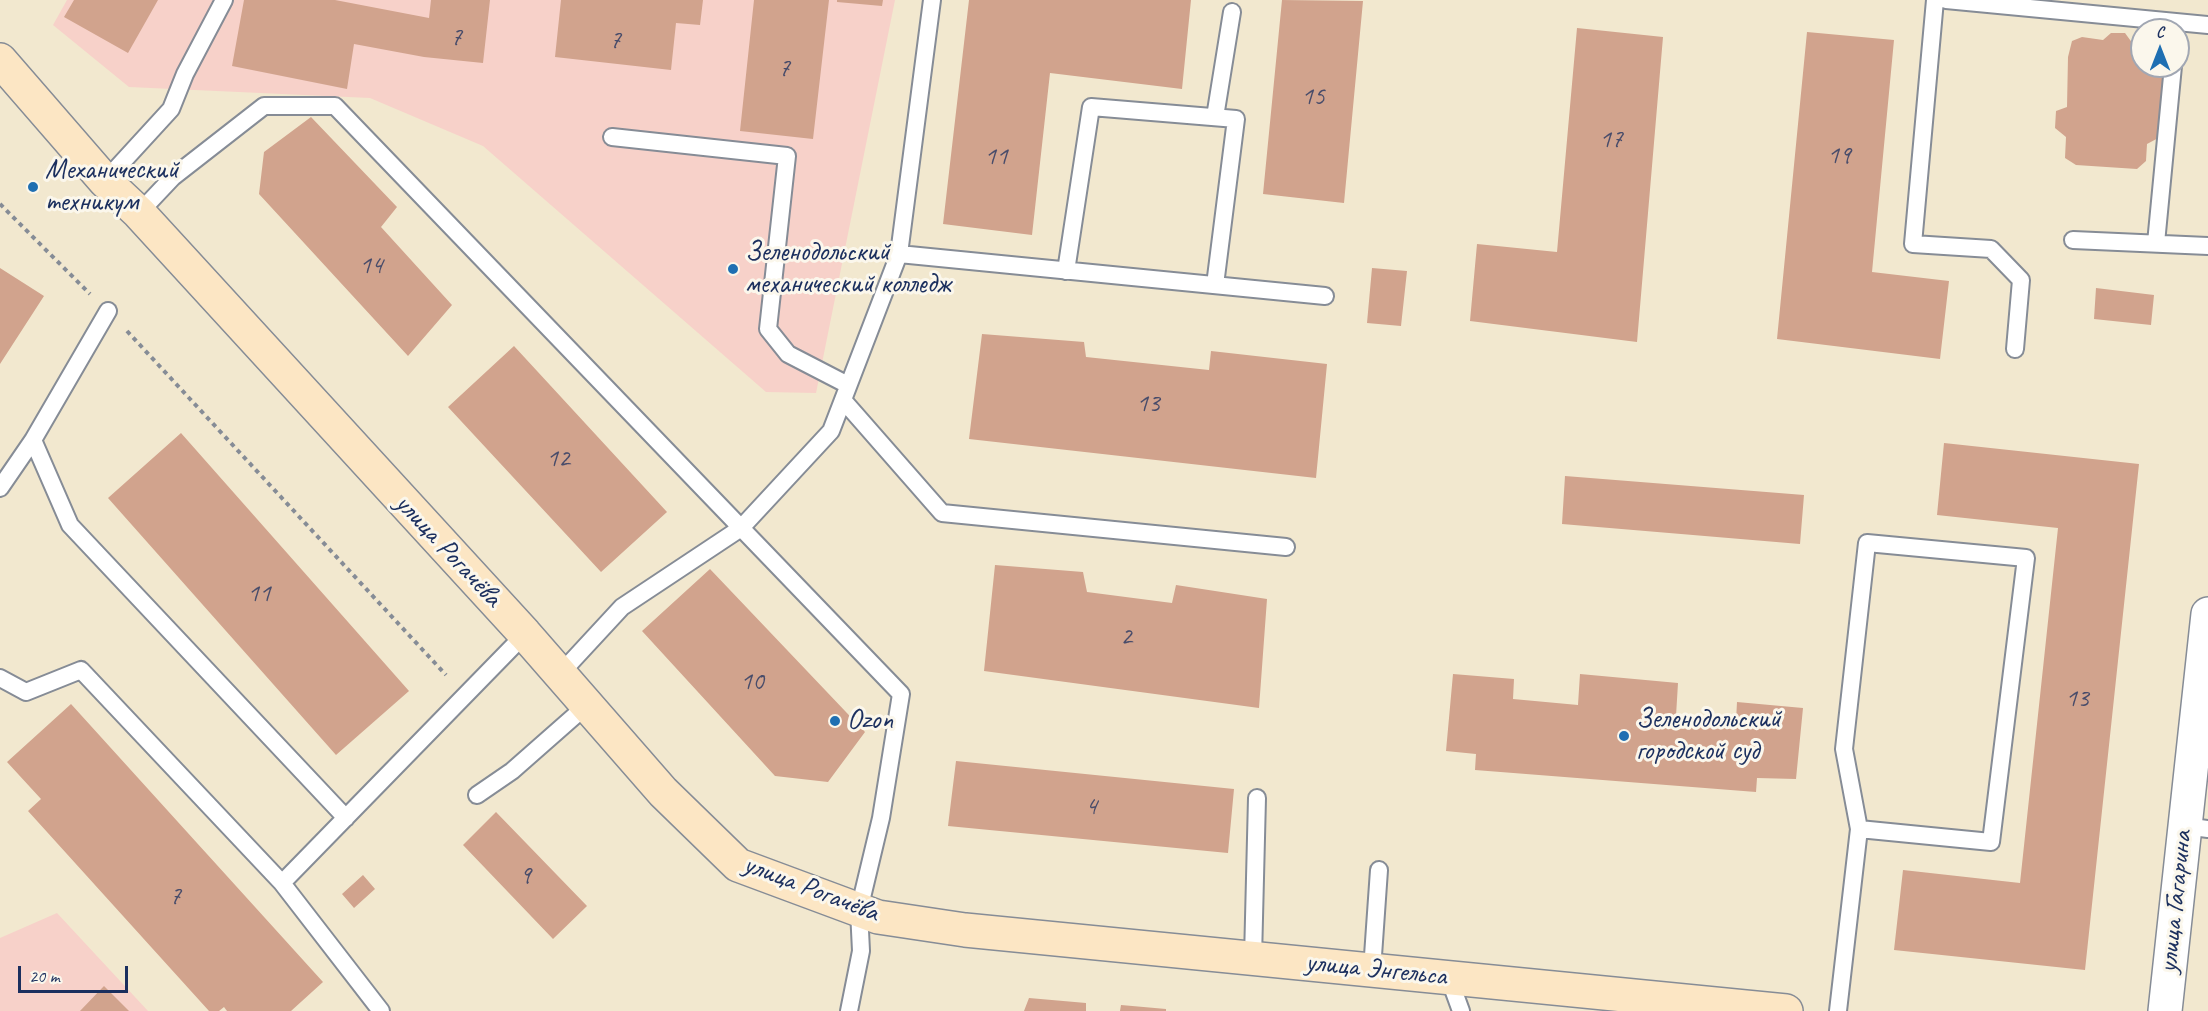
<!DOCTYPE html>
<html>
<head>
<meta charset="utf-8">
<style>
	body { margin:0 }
	#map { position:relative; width:2208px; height:1011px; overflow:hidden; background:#f2e8cf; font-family:Caveat,sans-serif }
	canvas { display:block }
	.north { position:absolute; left:2130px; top:18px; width:60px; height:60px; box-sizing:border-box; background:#fbf7ec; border:2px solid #a1a7b3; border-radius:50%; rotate:0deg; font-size:16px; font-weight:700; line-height:24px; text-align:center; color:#1b2f5e }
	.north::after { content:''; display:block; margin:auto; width:21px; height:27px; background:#1f6fb2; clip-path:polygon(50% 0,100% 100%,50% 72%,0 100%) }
	.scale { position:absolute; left:18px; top:966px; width:110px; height:27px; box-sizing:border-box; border:3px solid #1b2f5e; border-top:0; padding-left:8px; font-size:18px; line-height:21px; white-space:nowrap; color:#1b2f5e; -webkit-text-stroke:4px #fbf7ec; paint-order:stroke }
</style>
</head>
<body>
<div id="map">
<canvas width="2208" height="1011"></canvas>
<div class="north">С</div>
<div class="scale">20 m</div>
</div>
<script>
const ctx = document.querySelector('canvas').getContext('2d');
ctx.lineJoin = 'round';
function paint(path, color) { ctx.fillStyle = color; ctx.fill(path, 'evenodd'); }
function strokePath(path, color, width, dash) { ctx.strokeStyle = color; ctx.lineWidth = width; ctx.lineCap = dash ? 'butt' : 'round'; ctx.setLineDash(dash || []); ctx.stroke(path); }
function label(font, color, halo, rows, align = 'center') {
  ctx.font = font + ' Caveat,sans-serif'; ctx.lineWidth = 6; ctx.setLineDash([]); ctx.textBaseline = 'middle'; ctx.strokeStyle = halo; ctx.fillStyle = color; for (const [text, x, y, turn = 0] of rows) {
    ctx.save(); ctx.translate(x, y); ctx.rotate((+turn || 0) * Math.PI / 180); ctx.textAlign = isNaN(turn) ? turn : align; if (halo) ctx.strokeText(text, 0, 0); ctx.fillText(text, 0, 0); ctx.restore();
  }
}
paint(new Path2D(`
	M67 0H895L816 393 766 392 483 146 370 98 129 87 53 25Z
	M57 913 148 1011H0V938Z`), '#f7d1c9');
paint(new Path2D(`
	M74 0H158L128 53 64 17Z
	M244 0H335L429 18 431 0H490L483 63 424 57 354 44 347 89 232 66Z
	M561 0H703L700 25 676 23 671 70 555 57Z
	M754 0H829L813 139 740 131Z
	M837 0H883L882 6 837 2Z
	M969 0H1191L1182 89 1050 73 1032 235 943 224Z
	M1282 0 1363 1 1344 203 1263 194Z
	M1577 28 1663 37 1637 342 1470 321 1477 244 1557 252Z
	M1807 32 1894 40 1872 272 1949 281 1940 359 1777 339Z
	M2111 33H2125L2133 44H2142V66H2168L2162 136 2147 144 2146 161 2137 169 2076 165 2065 158 2066 137 2055 128 2056 111 2067 107 2068 57 2072 41 2082 37 2103 40Z
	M311 117 397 207 381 227 452 305 408 356 259 194 264 152Z
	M0 268 44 296 0 364Z
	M1372 268 1407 271 1401 326 1367 323Z
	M2096 288 2154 295 2151 325 2094 319Z
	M982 334 1084 342 1086 357 1209 370 1211 351 1327 364 1316 478 969 439Z
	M514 346 667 512 601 572 448 407Z
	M181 433 409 691 336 755 108 498Z
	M1944 443 2139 464 2085 970 1894 950 1903 870 2020 883 2058 528 1937 515Z
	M1565 476 1804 495 1800 544 1562 524Z
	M995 565 1083 572 1087 592 1172 603 1176 585 1267 599 1259 708 984 671Z
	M710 569 865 732 828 782 775 776 642 631Z
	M1453 674 1514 679 1513 699 1578 705 1580 674 1678 683 1676 716 1736 721 1737 702 1803 708 1796 779 1757 778 1756 792 1475 770 1476 754 1446 751Z
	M71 704 323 982 291 1011H227L224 1007 219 1011H209L28 811 41 799 7 762Z
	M956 761 1234 789 1228 853 948 826Z
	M496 812 587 906 553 939 463 845Z
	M363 875 375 889 354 908 342 894Z
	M104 986 129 1011H80Z
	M1029 998 1086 1003V1011H1024Z
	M1121 1005 1166 1009V1011H1120Z`), '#d1a38d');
const lane = new Path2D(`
	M1935 0 1913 244 1991 249 2021 280 2015 349
	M1946 0 2208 25
	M1215 117 1232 12
	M612 137 787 156 768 329 788 354 848 385
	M105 181 171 109 185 74 224 0
	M139 213 173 177 264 106H335L901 694 881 818 859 910 861 951 849 1011
	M2073 240 2208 246
	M2156 243 2173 66
	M899 254 1325 296
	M1066 271 1091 107 1236 119 1215 285
	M843 400 942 513 1286 547
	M33 440 70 525 346 818
	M0 488 33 440 108 311
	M560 674 622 607 741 528 831 431 899 254 932 0
	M0 678 26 692 81 670 282 883
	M477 795 512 771 587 705
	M2185 826 2208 829
	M1253 958 1257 798
	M1372 970 1379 870
	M1449 978 1461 1011
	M381 1011 282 883 525 634
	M1838 1011 1859 829 1844 749 1867 543 2026 558 1991 842 1859 829`);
const street = new Path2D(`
	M2165 1011 2208 614`);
const secondary = new Path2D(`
	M0 60 105 181 139 213 525 634 663 792 738 865 878 917 965 930 1786 1011`);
strokePath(lane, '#868c96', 20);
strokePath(street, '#868c96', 36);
strokePath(secondary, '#868c96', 36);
strokePath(new Path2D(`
	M0 204 90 294
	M127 331 446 675`), '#868c96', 4, [4.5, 4.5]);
strokePath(lane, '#fff', 16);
strokePath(street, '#fff', 33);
strokePath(secondary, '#fce6c4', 33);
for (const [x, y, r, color] of [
	[33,187,6,"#1f6fb2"],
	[733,269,6,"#1f6fb2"],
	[835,721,6,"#1f6fb2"],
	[1624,736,6,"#1f6fb2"]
]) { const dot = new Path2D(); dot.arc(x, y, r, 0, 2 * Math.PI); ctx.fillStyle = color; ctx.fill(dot); strokePath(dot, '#fbf7ec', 2); }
label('26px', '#484c6a', null, [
	["7",456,38],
	["7",615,41],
	["7",784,69],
	["15",1313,97],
	["17",1611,140],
	["19",1839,156],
	["11",996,157],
	["14",371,266],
	["13",1148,404],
	["12",558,459],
	["11",259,594],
	["2",1126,637],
	["10",752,682],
	["13",2077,699],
	["4",1091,807],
	["9",525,876],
	["7",175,897]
]);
label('28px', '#1b2f5e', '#fbf7ec', [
	["Механический",45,171],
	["техникум",45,203],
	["Зеленодольский",745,253],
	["механический колледж",745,285],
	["Зеленодольский",1636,720],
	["городской суд",1636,752],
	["Ozon",847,721]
], 'left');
label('28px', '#1b2f5e', '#fbf7ec', [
	["улица Рогачёва",448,551,47],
	["улица Рогачёва",811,889,21],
	["улица Гагарина",2176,902,-84],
	["улица Энгельса",1376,970,6]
]);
</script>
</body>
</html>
